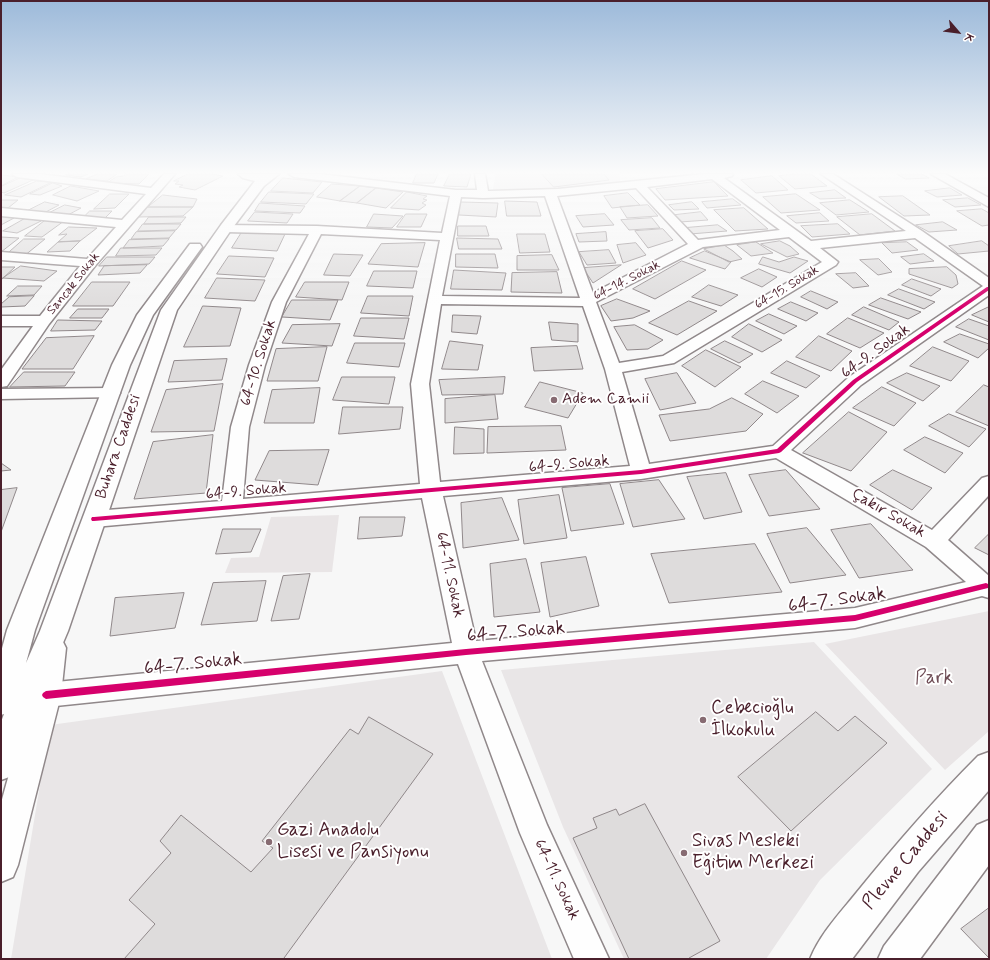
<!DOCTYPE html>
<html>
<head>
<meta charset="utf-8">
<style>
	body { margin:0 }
	#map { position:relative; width:990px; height:960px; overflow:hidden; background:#f7f7f7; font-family:Mynerve,sans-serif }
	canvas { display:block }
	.frame { position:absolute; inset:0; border:2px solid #4a1f2b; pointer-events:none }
	.north { position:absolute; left:938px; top:12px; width:40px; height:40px; -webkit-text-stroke:3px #fff; paint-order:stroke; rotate:118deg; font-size:11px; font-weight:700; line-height:16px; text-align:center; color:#4a1f2b }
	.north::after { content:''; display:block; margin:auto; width:14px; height:18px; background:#4a1f2b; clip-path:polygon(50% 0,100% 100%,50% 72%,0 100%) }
</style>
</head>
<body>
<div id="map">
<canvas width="990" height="960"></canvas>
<div class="frame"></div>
<div class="north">K</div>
</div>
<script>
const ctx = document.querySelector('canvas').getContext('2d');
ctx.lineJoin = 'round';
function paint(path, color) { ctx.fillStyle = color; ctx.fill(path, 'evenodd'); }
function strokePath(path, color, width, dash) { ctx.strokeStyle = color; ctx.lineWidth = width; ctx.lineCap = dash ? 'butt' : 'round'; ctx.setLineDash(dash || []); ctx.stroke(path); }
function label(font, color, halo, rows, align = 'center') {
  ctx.font = font + ' Mynerve,sans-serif'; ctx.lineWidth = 4; ctx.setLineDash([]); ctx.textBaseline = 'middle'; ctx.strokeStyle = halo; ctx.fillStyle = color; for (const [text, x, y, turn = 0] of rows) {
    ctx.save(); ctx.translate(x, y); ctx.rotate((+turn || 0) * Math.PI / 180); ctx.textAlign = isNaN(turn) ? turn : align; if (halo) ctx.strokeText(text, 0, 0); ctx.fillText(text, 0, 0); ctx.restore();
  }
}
paint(new Path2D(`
	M496 174H621L619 175 621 184 492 192Z
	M814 642 932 769 820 880 766 959H624L563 827 501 670Z
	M442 671 552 959H11L50 725Z`), '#e9e6e7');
paint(new Path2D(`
	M339 515 332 572 225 573 231 558 259 557 271 517Z
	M989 611V731L945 770 825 644Z`), '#e9e5e6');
const building = new Path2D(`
	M70 174H88L81 177 66 175Z
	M98 174H117L107 181 86 179Z
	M126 174H149L139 184 107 183 116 177 123 176Z
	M188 174H211L223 176 195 190 179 187 183 185 175 184 179 181H174Z
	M417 174H438L434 183H413Z
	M450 174H471L467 187 444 186Z
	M542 174H604L609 180 554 187Z
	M795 174H811L827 186 795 189 779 176Z
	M897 174H922L929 178 906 179Z
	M3 175 18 177 1 186V176Z
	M772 176 788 190 756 193 741 180Z
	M20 178 33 180 4 193 1 192V187Z
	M283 178 322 182 313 193 271 191Z
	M37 181 52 182 21 197 5 195Z
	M714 182 728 196 665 200 656 189Z
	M53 183 62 186 40 195 30 194Z
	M332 184 360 186 340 201 317 197Z
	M71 186 99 191 77 201 53 195Z
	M360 186 376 188 357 203 340 201Z
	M376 188 403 192 386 208 357 203Z
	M950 188 962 195 937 197 925 191Z
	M835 190 846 198 820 199 810 193Z
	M269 192 314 194 306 204 261 202Z
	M407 192 427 196 423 199 427 200 422 203 426 205 419 210 391 208Z
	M628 193 640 205 612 208 604 196Z
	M110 194H129L115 208 94 209Z
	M796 194 820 210 781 213 763 197Z
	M163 195 197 199 193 207H148Z
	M903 196 930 215 904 216 879 197Z
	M968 198 981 205 955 207 943 200Z
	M733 199 741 205 707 208 702 202Z
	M1 200H18L8 208H1Z
	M850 200 869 212 836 215 820 203Z
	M505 201 537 202 541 216H507Z
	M45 202 59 205 42 214 25 212Z
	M460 202 498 203 496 217 459 215Z
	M692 202 699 209 674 210 669 205Z
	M260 203 305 206 300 213 255 211Z
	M65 205 81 208 66 216 47 214Z
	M648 205 658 216 627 218 620 207Z
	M148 207H193L183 216 139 217Z
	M744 208 768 229 735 231 714 210Z
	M982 209 989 213V225L982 226 957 211Z
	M90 211H112L104 219 83 218Z
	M255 212 293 214 287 223 248 221Z
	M701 212 708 220 680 222 675 215Z
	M820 213 829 221 796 223 787 216Z
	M374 214 403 216 392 228 367 227Z
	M406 214H427L421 227H397Z
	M605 214 614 225 583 227 576 216Z
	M872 214 895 231 860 235 837 217Z
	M1 216 14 218 1 225Z
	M149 217H186L181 223 144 224Z
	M26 218 41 221 17 233 3 231Z
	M652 218 660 228 629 230 621 220Z
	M47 219 64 221 42 237 25 236Z
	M943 222 957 230 929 232 916 225Z
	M143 224H181L176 230 138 231Z
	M838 224 850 234 812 237 801 226Z
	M718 225 727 231 690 234 685 228Z
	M458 226H486L489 236H458Z
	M69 227 97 228 80 241 58 242 67 234 59 235Z
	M663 229 673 240 648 248 635 231Z
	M175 231 169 238 131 239 136 232Z
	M242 232 285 234 277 251 232 248Z
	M606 232 607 241 579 242 576 234Z
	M517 234H545L550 252 520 253Z
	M1 237 19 238 1 252Z
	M457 238 498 239 502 249H459Z
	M24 239H45L24 256 6 255Z
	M169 239 163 246 123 248 129 240Z
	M80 241 70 251 47 252 58 242Z
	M780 241 790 246 799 254 787 257 761 244Z
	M982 241 989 246V251L958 254 949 246Z
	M756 242 773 253 751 256 737 245Z
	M907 242 918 250 892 253 882 243Z
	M425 243 418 267 368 264 381 244Z
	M636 243 646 255 623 263 617 245Z
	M724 245 733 251 742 259 729 262 704 249Z
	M121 248H162L156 255 116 256Z
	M609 250 616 263 587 265 579 252Z
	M705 251 731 262 725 269 690 258Z
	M334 254 363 255 350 276 324 275Z
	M456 254H495L498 268 456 267Z
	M924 254 934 261 910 264 901 257Z
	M552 255 559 270H517V256Z
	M229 256 274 258 265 277 217 274Z
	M107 257H155L149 264 99 266Z
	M763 257 779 262 794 257 808 261 790 273 759 264Z
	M879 259 892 272 878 275 860 260Z
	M682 261 706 270 655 299 633 289Z
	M147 265 140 273 98 275 104 266Z
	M621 265 593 283 583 268Z
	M21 266 57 271 44 281 3 278Z
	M1 267H15L1 280Z
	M947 267 956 275 958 284 952 288 909 274V269Z
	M759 269 777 277 762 287 741 278Z
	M454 270 506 273 502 290 451 289Z
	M374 271H417L413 288 367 286Z
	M557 272 562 293 511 292 512 273Z
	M856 273 869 286 853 288 836 274Z
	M217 278 265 280 255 301 205 298Z
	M912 279 941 289 931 296 902 285Z
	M92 282H130L113 306H73Z
	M305 282H349L342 300 296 297Z
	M709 285 738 295 721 306 692 297Z
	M18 286H42L34 295 7 296Z
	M899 289 935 302 924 309 888 295Z
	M811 291 838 302 827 309 801 297Z
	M34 296 25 306 1 307V304L9 297Z
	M368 296H413L409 316 361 313Z
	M881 298 921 312 908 319 869 305Z
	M617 299 650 311 633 318 611 321 601 306Z
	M292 300H338L330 320 282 317Z
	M689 301 717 311 677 335 649 323Z
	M791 302 818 313 806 321 778 309Z
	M203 306 241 308 230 346 184 347Z
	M864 307 899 322 889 330 852 315Z
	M989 307V322L972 315Z
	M78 309H109L102 318H70Z
	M769 314 797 326 784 334 756 321Z
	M453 315 481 316 477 334 452 332Z
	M361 318H409L404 339 354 336Z
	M848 318 884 333 860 348 827 334Z
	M969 319 989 326V340L956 327Z
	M58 320 102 321 95 330 51 331Z
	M549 322 578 324V342L552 340Z
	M340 324 332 346 282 343 292 325Z
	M749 324 782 340 762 352 732 337Z
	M635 325 663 340 648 349 627 350 614 327Z
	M960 334 989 344V348L978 358 944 342Z
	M94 336 73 369H22L46 338Z
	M819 336 852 351 831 371 796 357Z
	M450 341 483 345 478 370 442 369Z
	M725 341 753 354 739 363 711 349Z
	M355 343H405L399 367 347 363Z
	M577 346 583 369 534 371 531 348Z
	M327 347 318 381H267L276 349Z
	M933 347 969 361 951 381 910 366Z
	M706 350 741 367 715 387 682 366Z
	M227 359 222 380 168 382 174 361Z
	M787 361 820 376 806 388 771 373Z
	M24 372H75L65 386 10 387Z
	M677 373 696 403 660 410 645 379Z
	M907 373 940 386 923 401 887 383Z
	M342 377H395L389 404 333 400Z
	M505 377 503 394 442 395 439 380Z
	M763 381 799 396 777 413 745 394Z
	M540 382 583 393 568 418 525 407Z
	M223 384 214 431 151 432 166 390Z
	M984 385 989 387V426L956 412Z
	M882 387 916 403 894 426 853 408Z
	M320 388 314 423H264L272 390Z
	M495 395 498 419 445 423V399Z
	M732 398 763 414 746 431 670 441 659 415 709 409Z
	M343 407H403L400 429 339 434Z
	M849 412 887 432 851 471 803 453Z
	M949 414 986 429 969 447 929 426Z
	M561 426 566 450 487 453 488 427Z
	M455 427 484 429V453L454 454Z
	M213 435 206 493 134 499 153 442Z
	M925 437 963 453 945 473 904 450Z
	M329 450 318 485 255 480 269 451Z
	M1 463 11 470 1 471Z
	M786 470 820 509 769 516 749 475Z
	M893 470 932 488 912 510 870 485Z
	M726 473 742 512 704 519 687 477Z
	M659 480 685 519 633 527 620 484Z
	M610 484 624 524 571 531 562 488Z
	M17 488 1 532V490Z
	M559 495 567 538 524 544 518 500Z
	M502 498 519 540 463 548 461 503Z
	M360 517H405L402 536 358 539Z
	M871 524 913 570 859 578 831 530Z
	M807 528 846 575 790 583 767 534Z
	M223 529H261L251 552 216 554Z
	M989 534V555L975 548Z
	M755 544 782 592 669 603 651 554Z
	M586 557 599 606 550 617 541 563Z
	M526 559 540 612 494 617 490 564Z
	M310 574 299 619 271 621 283 576Z
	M266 581 257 621 201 625 213 583Z
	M184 593 175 628 110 636 115 598Z
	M816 712 838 731 855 716 887 743 791 831 738 777Z
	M369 717 433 754 284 958 287 959H124L155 924 129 900 171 853 160 841 181 815 251 872 273 848 262 841 350 729 358 734Z
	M645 804 720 941 689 958 690 959H629L573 838 597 828 593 818 616 809 619 815Z
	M989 908V958L961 929Z`);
paint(building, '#dedcdc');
strokePath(building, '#90888a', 1);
const minor = new Path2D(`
	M12 174H40L151 188 164 174H175L95 266 49 324 7 386 1 387V370L33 326H1V316H40L80 266 1 260V252L87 259 116 227 1 216V208L122 220 146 194 17 177Z
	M289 174H320L456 190H477L475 174H485L488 191H490L558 189 704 174H733L732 176 724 178 811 241 906 231 821 174H833L922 231 989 278V295L861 385 791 450 932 530 982 478 989 476V495L948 540 989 576V598L982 596 855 628 482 661 547 825 609 959H574L520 833 458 664 46 707 37 703 33 695 37 687 46 683 452 643 422 498 94 527 87 524 83 519 87 514 94 511 222 501 231 427 249 365 272 302 309 234 226 232 222 231 220 228 222 225 317 226 442 233 450 196 294 177ZM712 179 780 230 698 240 647 187ZM636 188 688 244 593 293 557 196ZM545 196 580 298 442 296 461 197 483 198ZM321 234 440 240 411 384 420 484 243 499 249 427 265 365 286 302ZM789 237 822 262 663 356 619 363 596 302 703 247ZM915 238 983 286 849 377 773 446 649 464 622 372 674 363 836 265 838 262 820 248ZM441 304 583 306 605 369 630 466 440 482 429 384ZM776 458 926 547 966 582 855 608 476 641 443 496 641 479Z
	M111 388 117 389 120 393 117 397 1 399V389Z`);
const tertiary = new Path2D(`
	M931 174H945L989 198V207Z
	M989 752V790L918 872 852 959H810C820 934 840 913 857 892 895 845 935 799 978 756Z
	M989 820V865L920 959H878L884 946 977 825Z`);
const secondary = new Path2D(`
	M52 636 62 640 66 648 61 695 18 865 13 877 1 882V803L31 695 38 648 42 640Z`);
const primary = new Path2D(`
	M238 174H279L264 186 231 230 177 310 68 631 40 697 12 776 1 780V722L4 714 1 715V652L7 630 112 365 137 315 190 244H200L202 247 153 315 130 365 35 630 26 663 40 631 161 310 221 225 255 181 243 178Z`);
strokePath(minor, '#90888a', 3);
strokePath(tertiary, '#90888a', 3);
strokePath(secondary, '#90888a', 3);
strokePath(primary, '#90888a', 3);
paint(minor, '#fefefe');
paint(tertiary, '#fefefe');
paint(secondary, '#fefefe');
paint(primary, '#fefefe');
paint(new Path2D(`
	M987 287H989V290L857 382 781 452 779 453 641 474 94 521H92L91 519 92 517H94L641 470 777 449 853 380Z
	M986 583 988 584V588L855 621 466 655 46 699 43 697 42 695 43 693 46 691 466 649 855 615Z`), '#d6006c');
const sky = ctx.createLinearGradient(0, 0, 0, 308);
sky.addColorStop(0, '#9dbada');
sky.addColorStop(0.56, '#fbfbfb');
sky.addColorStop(1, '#fbfbfb00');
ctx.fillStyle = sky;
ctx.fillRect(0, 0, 990, 308);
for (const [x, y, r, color] of [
	[554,400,4,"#876b72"],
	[703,720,4,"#876b72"],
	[269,842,4,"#876b72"],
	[684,853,4,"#876b72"]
]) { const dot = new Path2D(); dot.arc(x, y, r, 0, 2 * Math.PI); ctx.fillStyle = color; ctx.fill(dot); strokePath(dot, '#fff', 1.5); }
label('13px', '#4a1f2b', '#fff', [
	["64-14. Sokak",627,281,-27],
	["Sancak Sokak",74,284,-51],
	["64-15. Sokak",787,288,-31]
]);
label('16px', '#4a1f2b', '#fff', [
	["64-9. Sokak",876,352,-36],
	["64-10. Sokak",259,363,-73],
	["Buhara Caddesi",119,447,-71],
	["64-9. Sokak",569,465,-5],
	["64-9. Sokak",246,492,-5],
	["Çakır Sokak",888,514,30],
	["64-11. Sokak",449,575,78],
	["64-11. Sokak",556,880,65]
]);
label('16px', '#4a1f2b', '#fff', [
	["Adem Camii",562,400]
], 'left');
label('19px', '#4a1f2b', '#fff', [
	["64-7. Sokak",837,601,-8],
	["64-7. Sokak",516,633,-5],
	["64-7. Sokak",193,665,-6],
	["Plevne Caddesi",906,861,-50]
]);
label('19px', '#6f4d56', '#fff', [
	["Park",934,679]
]);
label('19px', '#4a1f2b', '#fff', [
	["Cebecioğlu",711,709],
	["İlkokulu",711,731],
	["Gazi Anadolu",277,831],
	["Lisesi ve Pansiyonu",277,853],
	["Sivas Mesleki",692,842],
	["Eğitim Merkezi",692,864]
], 'left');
</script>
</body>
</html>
